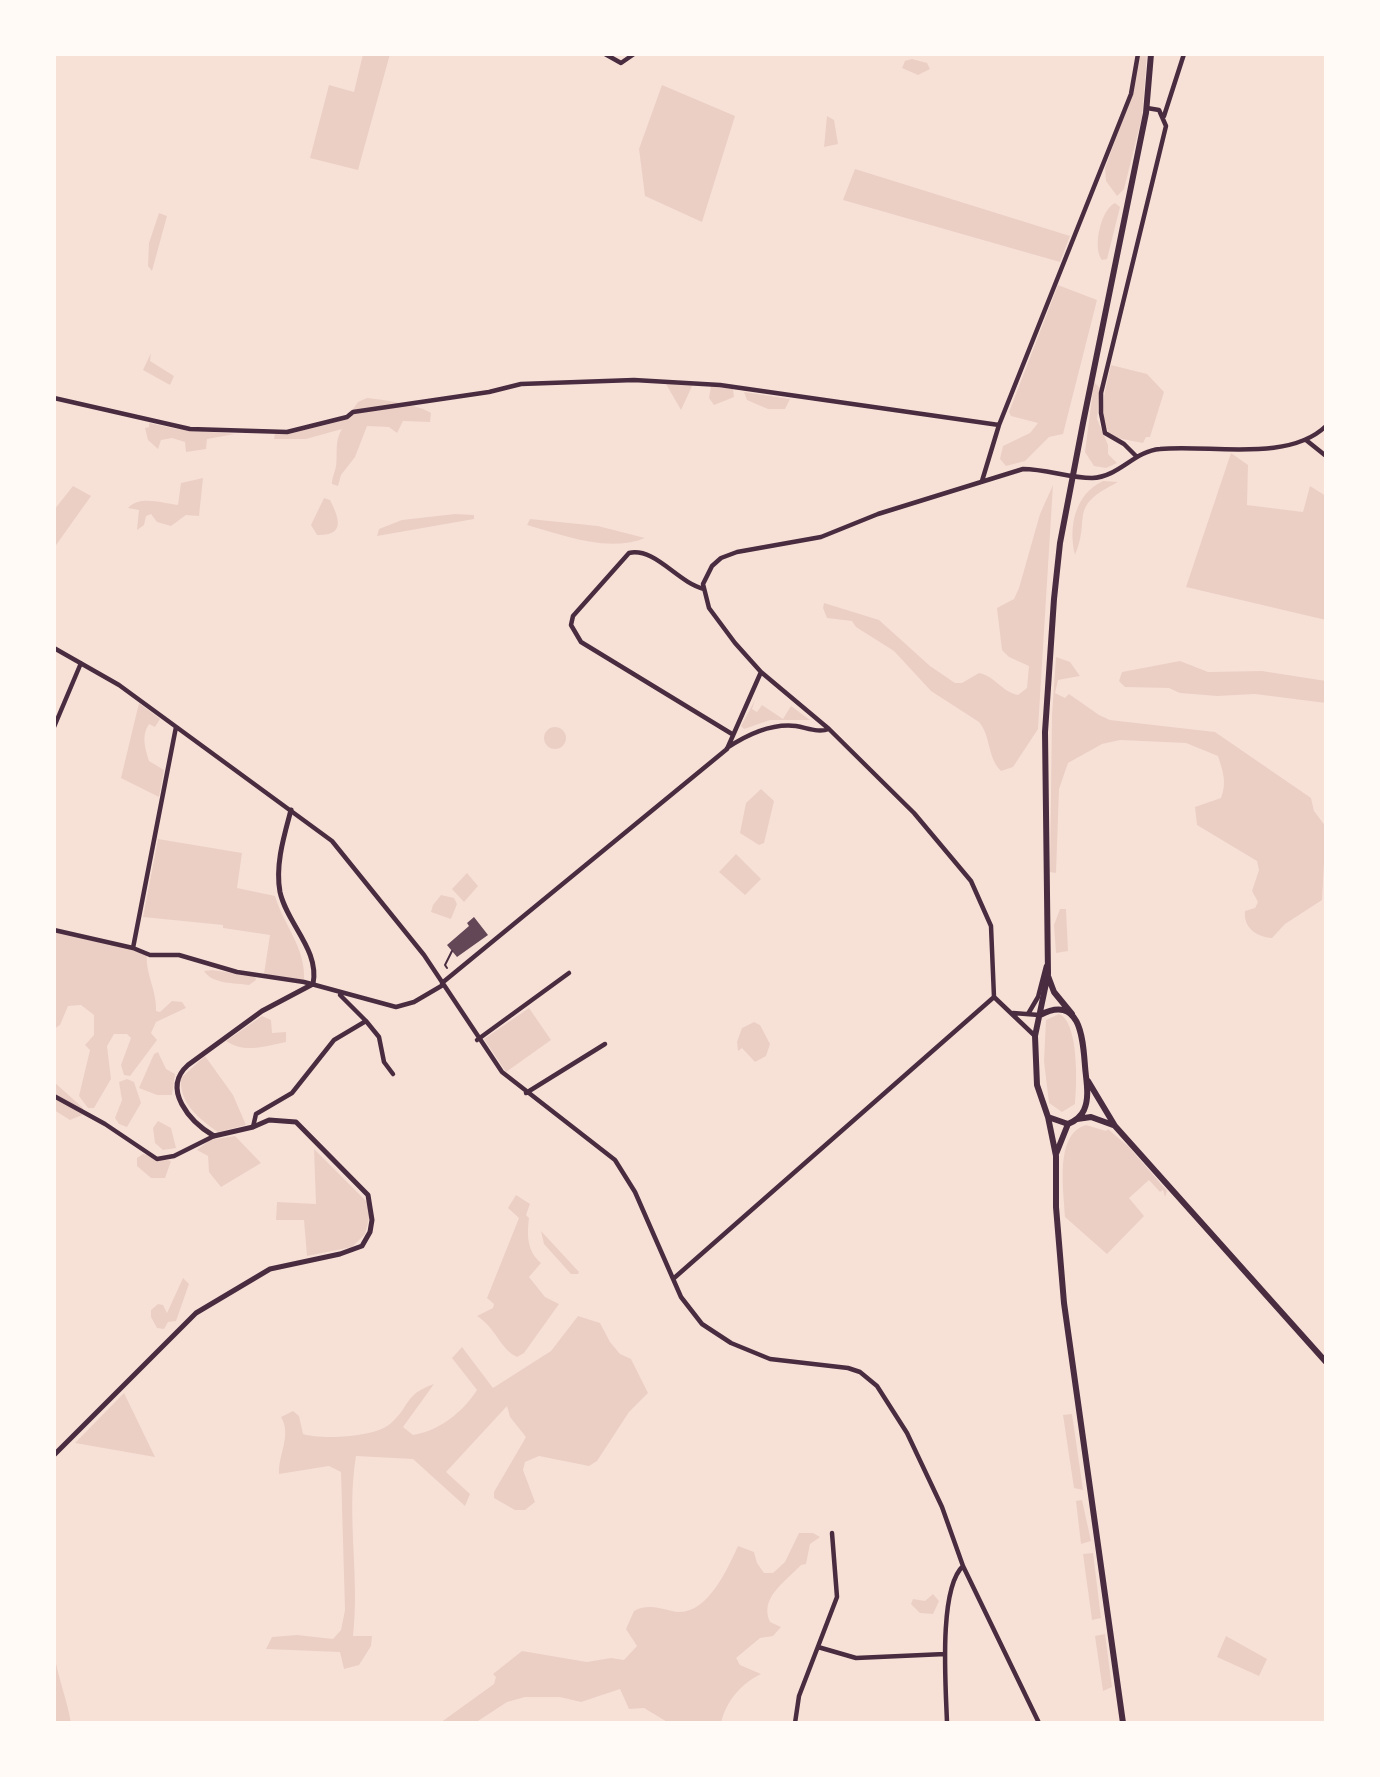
<!DOCTYPE html>
<html>
<head>
<meta charset="utf-8">
<style>
	body { margin:0 }
	#map { position:relative; width:1380px; height:1777px; overflow:hidden; background:#f7e1d7; font-family:"Titillium Web",sans-serif }
	canvas { display:block }
	.frame { position:absolute; inset:0; border:56px solid #fffaf5; pointer-events:none }
</style>
</head>
<body>
<div id="map">
<canvas width="1380" height="1777"></canvas>
<div class="frame"></div>
</div>
<script>
const ctx = document.querySelector('canvas').getContext('2d');
ctx.lineJoin = 'round';
function paint(path, color) { ctx.fillStyle = color; ctx.fill(path, 'evenodd'); }
function strokePath(path, color, width, dash) { ctx.strokeStyle = color; ctx.lineWidth = width; ctx.lineCap = dash ? 'butt' : 'round'; ctx.setLineDash(dash || []); ctx.stroke(path); }
paint(new Path2D(`
	M363 54H390L358 170 310 158 329 85 354 92Z
	M1139 54H1147L1142 117 1124 189 1117 196 1106 181 1105 168 1132 94Z
	M912 59 927 63 930 69 918 75 902 68 905 61Z
	M662 85 735 116 702 222 645 196 639 149Z
	M827 116 834 120 838 144 824 147Z
	M855 169 1070 236 1060 262 843 200Z
	M1115 203 1120 207 1107 259 1102 260C1092 248 1101 209 1115 203Z
	M159 213 167 216 152 271 148 266 149 243Z
	M1058 285 1097 300 1063 434 1049 437 1025 461 1006 466 1000 459 1003 446 1030 433 1038 423 1011 416 1009 412Z
	M151 353 150 361 174 376 170 385 143 370Z
	M1111 365 1147 374 1164 392 1150 437H1146L1143 443 1112 437C1096 416 1106 388 1111 365Z
	M1094 382 1100 388 1097 419 1108 445V454L1117 463 1106 468 1094 466 1085 452Z
	M666 384H693L681 410Z
	M711 386 733 389 734 397 714 405 709 398Z
	M744 392 790 399 785 409H768L747 400Z
	M367 398C381 399 422 406 431 413L430 422 403 421 397 433 389 427 367 426 355 457 341 475 338 486 332 484C332 477 335 472 336 466 338 452 334 442 342 429L306 439H274L275 433 347 418 358 402Z
	M149 423 177 429 235 434 207 439 206 449 186 452 185 442 172 438 161 440 158 449 148 440 145 428 149 427Z
	M1231 453 1248 465 1247 505 1303 512 1310 486 1326 496V620L1186 587Z
	M203 478 199 516 186 515 171 526 157 522 151 514 146 516 144 525 137 530 139 510 128 508C140 495 162 503 178 505L181 483Z
	M1103 481 1118 482C1066 508 1092 516 1075 555 1068 527 1075 494 1103 481Z
	M1053 485 1038 729 1013 767 1001 771C987 757 991 736 979 722L931 691 894 651 856 627 852 621 827 618 823 608 824 603 879 620 930 666 955 683H962L979 673C995 676 1002 692 1018 695L1027 688 1029 666 1009 657 1002 650 997 608 1014 599 1019 588 1040 514Z
	M73 486 91 496 54 548V510Z
	M324 498 330 500C339 518 346 536 317 535L311 525Z
	M455 514 474 515V519L377 536 379 529 402 520Z
	M530 519 598 526 645 538C607 553 563 535 527 525Z
	M1056 657 1070 662 1080 676 1058 680 1055 693 1065 698 1069 694 1099 715 1110 720 1215 732 1311 798 1314 811 1326 827 1322 900 1285 924 1272 938C1256 937 1243 927 1245 911L1255 908 1258 902 1252 891 1259 870 1257 861 1197 825 1195 807 1221 798C1227 782 1223 772 1218 756L1186 743 1120 740 1102 744 1068 763 1059 789 1056 873 1050 872 1052 715Z
	M1180 661 1208 672 1262 671 1326 681V703L1255 694 1217 696 1180 693 1169 688 1125 687 1119 681 1122 672Z
	M755 700 752 709 757 712 762 705 783 719 791 706 810 720H770L744 729 741 726Z
	M139 703 160 719 155 727 149 724C141 736 145 748 149 761L164 770 159 797 121 778Z
	M544 738a11 11 0 1 1 22 0a11 11 0 1 1-22 0Z
	M761 789 774 801 764 843 759 845 740 833 746 803Z
	M158 839 242 853 237 888 275 896C284 926 306 948 304 980L264 974 270 935 223 928V925L143 917Z
	M736 854 761 879 745 895 719 872Z
	M467 873 478 886 464 902 452 889Z
	M441 895 454 898 457 904 451 919 431 912 433 905Z
	M1060 909H1066L1068 951 1056 953 1054 925Z
	M54 932 97 938 147 955C145 973 157 990 156 1011L160 1012 172 1001 182 1002 186 1008 156 1022 151 1033 157 1040 130 1076 124 1075 121 1065 131 1038 127 1034H114L107 1046 111 1079 94 1108H88L79 1096 90 1050 85 1045 94 1035V1015L81 1005 68 1006 60 1025 54 1029Z
	M212 970 255 976 256 980 249 985C234 983 212 984 204 971Z
	M529 1008 551 1040 506 1072 484 1039Z
	M1059 1014C1079 1022 1077 1084 1075 1104L1062 1112 1049 1103 1044 1061 1046 1020Z
	M262 1016 271 1020 272 1033 286 1032V1042C265 1046 245 1054 226 1041Z
	M754 1022 760 1025 770 1044 766 1056 755 1062 742 1048 738 1051 737 1042 742 1028Z
	M158 1052 166 1069 175 1074 172 1095H157L139 1088 154 1054Z
	M205 1056 233 1095 246 1125 218 1132C199 1119 179 1103 181 1078Z
	M127 1079 134 1082 141 1103 127 1127 119 1124 115 1118 122 1100 119 1082Z
	M54 1082 83 1108 82 1115 70 1120 54 1110Z
	M158 1121 171 1128 176 1148 163 1150 155 1143 153 1128Z
	M1086 1125 1106 1131 1108 1129 1129 1147 1167 1191 1165 1197 1163 1190 1160 1192 1149 1180 1129 1198 1144 1216 1107 1254 1065 1217C1064 1191 1054 1134 1086 1125Z
	M235 1136 261 1163 221 1187 209 1172 208 1156 197 1150 210 1140Z
	M314 1149 367 1202 370 1215 365 1234 352 1247 307 1256 304 1220H276L277 1202 316 1204Z
	M143 1154 171 1161 165 1178H151L137 1166V1158Z
	M516 1195 530 1204 526 1215 529 1218C527 1236 527 1251 541 1263L529 1277 545 1297 559 1304 524 1353 517 1357C500 1349 496 1328 477 1316L493 1308 494 1304 487 1298 519 1218 508 1208Z
	M541 1231 579 1272 578 1274H571L544 1244Z
	M183 1278 189 1284 176 1321 168 1322 164 1329 157 1328 151 1317V1310L158 1304 163 1305 167 1313Z
	M578 1316 600 1323 610 1342 620 1354 631 1359 648 1393 629 1412 597 1461 589 1466 539 1456 525 1462 523 1470 535 1502 525 1510H515L494 1498V1492L526 1437 510 1417 507 1406 446 1472 470 1494 465 1506 413 1459 356 1456C346 1516 360 1576 353 1636H372L371 1646 359 1665 344 1669 340 1652 266 1649 272 1637 297 1635 333 1639 341 1630 345 1610 341 1472 329 1466 279 1474C278 1455 292 1435 281 1417L293 1411 299 1416 303 1434C322 1440 375 1437 390 1424 411 1406 403 1395 434 1384L403 1427 413 1435C439 1431 463 1412 477 1390L452 1358 462 1347 493 1388 551 1351Z
	M124 1393 155 1457 75 1443Z
	M1072 1414 1083 1490 1074 1488 1063 1415Z
	M1082 1500 1091 1541 1081 1544 1076 1501Z
	M799 1533H813L820 1537 810 1544 806 1564 801 1565C785 1582 759 1598 770 1622L781 1627 773 1636 760 1638 736 1658 740 1665 761 1674C741 1684 726 1701 721 1723H669L644 1708 629 1709 620 1689 581 1702 560 1697H525L507 1702 475 1723H440L494 1684 496 1677 493 1674 522 1651 587 1662 611 1658 624 1660 637 1646 626 1629 634 1611C648 1604 657 1608 672 1611 705 1619 726 1572 738 1546L754 1552 757 1563 764 1573H773L785 1562Z
	M1093 1553 1101 1618 1092 1620 1083 1554Z
	M933 1594 939 1601 933 1614 920 1613 911 1604 913 1599 925 1601Z
	M1105 1634 1112 1687 1103 1691 1095 1636Z
	M1226 1636 1267 1659 1259 1676 1217 1657Z
	M54 1653C58 1678 67 1699 71 1723H54Z`), '#ebcfc5');
paint(new Path2D(`
	M474 917 488 935 457 957 447 945 469 926 467 923Z`), '#644757');
strokePath(new Path2D(`
	M447 968 445 965 452 951`), '#4a2c40', 2);
strokePath(new Path2D(`
	M605 54 621 63 634 54
	M1164 116 1184 54
	M54 398 190 429 287 432 347 417 353 412 489 392 521 384 634 380 720 385 999 425
	M1306 440 1326 456
	M1137 457 1124 444 1105 433 1101 413V393L1166 126 1159 110 1147 108
	M982 481 999 425 1131 94 1138 54
	M704 589C678 583 655 547 629 553L573 616 571 625 581 642 732 734
	M54 648 119 685 332 841 424 955 502 1072 615 1160 635 1192 681 1297 702 1324 731 1343 770 1359 848 1368 860 1372 877 1386 907 1433 942 1507 963 1566 1039 1723
	M54 727 81 663
	M176 727 133 948 150 955H179L237 972 304 982 396 1007 414 1002 443 985
	M727 748C748 734 771 723 796 726 808 728 818 733 829 729
	M54 930 133 948
	M442 983 727 749 761 672
	M1013 1013 1039 1015
	M1028 1014 1038 997 1046 966
	M366 1021 379 1037 384 1062 393 1074
	M1035 1036 994 997 991 926 971 881 914 813 829 729 761 672 735 643 709 608 703 584 712 566 721 558 737 552 821 537 878 514 1023 469C1046 469 1069 478 1092 478 1119 477 1134 451 1160 449 1209 444 1288 463 1326 426
	M477 1040 569 973
	M526 1093 605 1044
	M54 1096 105 1124 157 1159 174 1156 214 1136
	M253 1127 256 1114 292 1093 334 1040 366 1021 340 995
	M673 1279 994 997
	M818 1647 856 1658 945 1654
	M795 1723 799 1696 837 1597 832 1533
	M947 1723C946 1689 938 1589 963 1566`), '#4a2c40', 4.5);
strokePath(new Path2D(`
	M54 1455 196 1313 270 1269 340 1254 362 1246 370 1232 372 1220 368 1195 296 1122 269 1120 253 1127 214 1136C190 1122 161 1089 188 1065L262 1011 313 984C320 950 287 924 280 892 275 865 284 836 291 810`), '#4a2c40', 5);
strokePath(new Path2D(`
	M1048 976 1054 992 1072 1014
	M1040 1015C1081 993 1083 1041 1085 1066 1086 1080 1090 1097 1084 1110 1081 1117 1075 1121 1068 1124L1048 1117 1037 1085 1035 1036 1048 974 1045 732 1054 599 1060 543 1083 423 1146 113 1151 54
	M1088 1081 1115 1126 1326 1362
	M1048 1117 1056 1156V1207L1064 1303 1123 1723
	M1077 1119 1091 1117 1113 1125
	M1056 1154 1068 1124`), '#4a2c40', 6);
</script>
</body>
</html>
